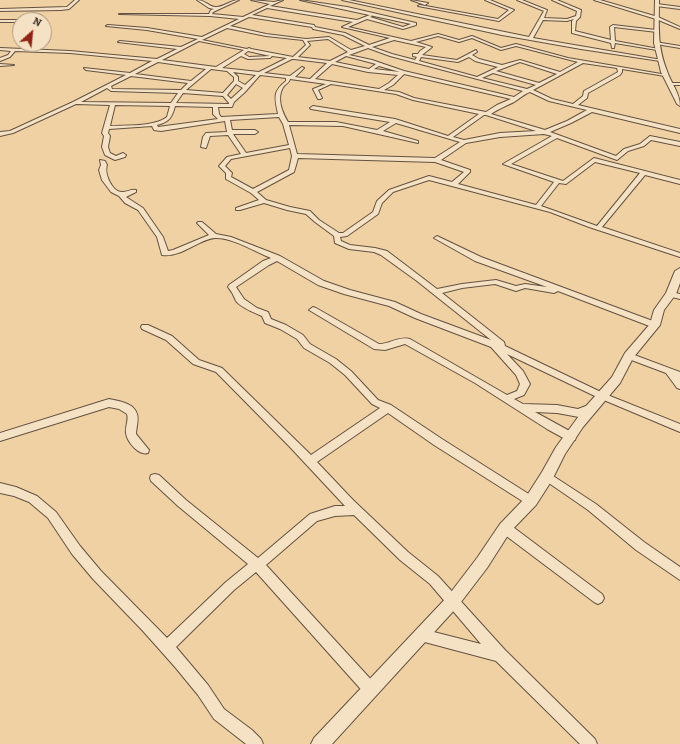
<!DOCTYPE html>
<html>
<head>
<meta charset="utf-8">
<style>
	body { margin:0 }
	#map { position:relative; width:680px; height:744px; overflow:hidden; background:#f0d1a3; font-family:Alegreya,serif }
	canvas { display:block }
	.north { position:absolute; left:12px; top:12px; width:40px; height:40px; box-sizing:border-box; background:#f5e1c3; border:1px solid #a99782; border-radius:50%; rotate:27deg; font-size:11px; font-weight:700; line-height:16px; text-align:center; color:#362721 }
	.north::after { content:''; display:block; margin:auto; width:14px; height:18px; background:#8f2418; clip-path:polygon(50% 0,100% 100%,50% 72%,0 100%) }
</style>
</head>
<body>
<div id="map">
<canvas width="680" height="744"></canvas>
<div class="north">N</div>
</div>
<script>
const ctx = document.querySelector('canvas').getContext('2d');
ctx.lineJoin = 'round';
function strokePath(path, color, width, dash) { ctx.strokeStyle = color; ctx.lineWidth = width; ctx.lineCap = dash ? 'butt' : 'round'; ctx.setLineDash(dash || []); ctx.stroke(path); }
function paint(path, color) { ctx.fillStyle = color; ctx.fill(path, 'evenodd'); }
const minor = new Path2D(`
	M75 0H79L69 9 61 10 0 11V9L67 7Z
	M197 0C205 0 209 7 216 7 224 7 231 0 239 0L213 12 212 14 243 17 270 4 251 0 274 2 283 0 270 6 357 20 370 15 372 16 370 17 403 27 411 24 300 0 347 7 416 23V25L403 29 367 19 348 27 411 41 438 34 459 40 472 36 501 48 516 44 568 58 667 75 665 76 622 69V72L620 75 588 93 587 98 578 105 680 129V133L592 112 571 123 550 132 616 156 624 149 640 144 650 136 680 142V146L651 140 644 146 628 151 617 160 557 138 511 164 563 181 594 158 680 180V184L645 175 602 227 680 253V257L589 227 550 212 429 180 393 192 382 203 378 214 347 236 340 237 341 241 350 245 375 248 387 251 437 289 462 284 496 280 516 286 525 284 547 287 475 261 434 238 437 236 439 237 481 257 658 323 659 325 658 327H652L558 291 554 293 525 288 516 291 495 284 462 288 442 293 504 342 505 346 605 394 680 424V432L599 398 507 354 523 371 530 384 524 395 514 399 523 404 557 405 578 409 591 404 594 405 596 408 594 411 579 417 557 413 535 412 575 434 576 437 575 440 571 441 567 440 547 429 475 383 405 344 385 350 374 349 309 310 313 307 316 308 379 344C390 344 399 336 410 339L507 395 517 391 520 384 516 375 491 347 415 318 389 306 344 294 318 285 277 261 269 265 236 287 244 299 257 308 268 312 271 319 286 325 303 335 310 344 336 359 351 371 378 400 391 405 442 439 535 498 536 501 535 504 531 506 527 504 434 445 388 413 317 462 353 500 408 552 438 576 505 650 595 739 597 744H580L496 661 417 640 416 635 417 630 422 629 481 644 430 584 400 560 354 515 335 516 317 521 266 565 376 685 378 690 376 695 371 697 366 695 256 572 234 590 176 647 208 685 224 709 252 730 261 739 263 744H246L214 719 198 695 175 667 143 631 93 579 72 554 48 518 29 502 14 496 0 493V483L16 487 37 496 56 512 80 546 101 571 167 638 226 582 248 564 178 506 151 481 150 478 151 475 155 474 159 475 186 500 258 558 310 514 335 506H345L289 446 216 372 193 364 166 340 142 329 141 327 142 325H148L172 336 199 360 222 368 311 455 380 408 372 404 345 375 330 363 304 348 297 339 280 329 265 323 262 316C255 313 240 307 236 301 234 296 232 292 228 287L229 285 263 261 271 258C256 252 231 237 215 238 199 239 181 258 162 255L157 237 138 210 125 203 119 196 111 192 102 180 99 170 101 165 100 160 105 161 107 165C104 173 112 193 123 192 128 192 131 189 136 190V192L126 197 143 208 163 237 168 251 173 250 209 235 197 223 198 222H202L216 234 231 237 280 256 324 281 350 290 395 302 421 314 491 340 417 281 381 255 374 252 349 249 335 243 334 236 315 222 306 214 287 210 264 203 240 210H236V208L259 200 251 193 226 179V173L219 166 227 157 241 154 228 135 210 136 206 148 201 147 203 137 206 133 227 132 225 121 161 131 154 130 152 126 109 129 108 133 110 136 108 147 110 153 116 156 123 153 126 155 125 157 115 160 105 155 102 147 104 136 102 133 110 105 76 104 13 133 0 136V132L10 131 73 102 126 75 86 70 84 68 130 73 152 61 70 53 15 51 10 57 0 61V58L8 55 11 51 0 50V48L70 51 157 59 177 49 118 42 120 41 181 47 198 39 147 30 106 26 108 25 147 28 202 37 239 19 210 16 119 14H209L211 10 214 9 209 8ZM267 8 353 22 342 27 390 38 369 45 345 33 315 27 314 25 252 15ZM249 17 312 27 313 29 343 35 365 46 351 50 329 37 306 39 266 34 230 26ZM227 28 266 36 303 40 306 45 293 57 251 49 249 48 247 49 202 40ZM438 36 459 42 472 38 501 50 516 46 578 62 560 72 520 60 502 65 479 59 472 55 477 52 476 50 457 60 422 55 432 47 416 42ZM328 39 348 52 330 61 298 57 310 45 307 41ZM394 40 426 47 420 51 418 54H413V56L417 57 415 60 392 54 372 47ZM199 41 244 50 216 67 162 60ZM368 48 390 56 523 91 514 97 404 71 372 60 349 55ZM248 51 270 56 249 57 244 54ZM241 56 248 59 270 58 272 56 287 58 259 72 222 68ZM346 56 376 64 369 69 335 62ZM421 57 458 62 469 57 475 61 498 67 477 77 419 61ZM292 59H294L327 63 310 79 295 77 304 68 302 67 290 76 264 73ZM158 62 206 69 191 81 135 74ZM520 62 557 74 539 83 496 71ZM583 63 617 68 618 72 584 91 583 96 573 104 552 99 533 90ZM332 64 368 72 398 75 389 83 379 89 315 79ZM379 66 400 72 374 69ZM211 69 227 71 234 77V81L223 93 186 90ZM233 72 256 75 245 85 238 81V77ZM493 73 536 85 527 89 482 78ZM404 74 511 99 497 105 486 112 414 98 399 92 384 90 393 85ZM260 75 286 78V81C272 92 275 98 278 114L221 117 219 114 218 107H232L234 102 245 92ZM131 76 188 83 181 90 112 89 111 86ZM290 79 326 84 313 89 318 99H320L322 98 318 90 331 84 396 94 413 100 479 114 448 136 395 119 313 106 310 108 311 109 390 122 377 130 336 122H288C282 112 276 97 284 86 287 83 289 83 290 79ZM236 84 243 88 231 99 227 95ZM107 88 111 91 178 93 171 103 81 102ZM530 92 549 101 587 110 567 121 545 130 491 114C498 109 506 106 514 102 519 99 524 94 530 92ZM183 93 223 96 229 103V104L176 103ZM115 105 170 106 167 117C154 127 126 125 110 126ZM175 106 213 107V114L218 119 158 127 157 125C169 122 172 118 175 106ZM484 115H486L536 131 500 133 464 140 453 137ZM279 117 283 124 289 145 246 153 233 134H255L258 132 255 130H232L230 120ZM396 123 460 142 435 158 297 154 289 125 343 126 418 143V141L383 131ZM544 134 552 136 503 164 554 182 536 205 458 184 470 172V170L441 160 466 143 500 137ZM290 148 292 156 289 170 253 189 231 177 232 173 225 166 231 159ZM298 158 435 162 464 172 452 182 429 176 389 190 377 201 373 212 343 233H339L319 220 310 211 290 207 266 200 257 192 294 172ZM595 162 640 173 597 226 541 206 559 183 566 184Z
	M342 0H349L529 37 544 11 517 0H522L547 10 544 18 567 19 576 16 577 11 552 0H557L581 10 580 17 576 21 575 31 611 40 610 27 613 25 656 30 657 32 614 27 615 41 659 49 657 50 615 43 614 48H612L611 43 572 33V21L574 19 567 21 543 20 533 38 662 60 660 61 581 49 502 35Z
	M411 0 428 3 425 5Z
	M485 0H490L514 10 499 21 418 6 420 5 498 19 509 10Z
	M594 0H600L658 17 680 27V29L656 19Z
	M657 4 680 7V9L656 6Z
	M0 20H20V22H0Z
	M655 42 680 46V48L656 44Z
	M0 64 14 65 0 66Z
	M671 83H680V85H669Z
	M668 292H671L680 294V299L668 296 667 294Z
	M629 353 680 372V389L677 388 666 373 626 358 625 356 626 354Z
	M109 399C119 401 134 403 137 414 139 420 136 428 136 434L149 450 148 453C139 456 127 442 126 433 125 427 129 420 127 414L119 409 109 407 0 441V433Z
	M547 472 596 504 644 542 680 567V580L636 550 588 510 543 479 542 476 543 473Z
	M505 523 509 524 602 594 604 598 602 602 598 604 594 602 501 532 499 528 501 524Z`);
const tertiary = new Path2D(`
	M655 0H659C659 26 657 46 667 71 671 83 680 93 680 106L677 104 661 72 654 43Z
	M680 268V283L676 294 664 310 660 325 633 358 620 383 583 427 565 454 552 480 536 505 510 532 487 568 458 606 332 744H311L314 738 448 596 477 558 500 524 526 497 542 472 556 447 587 405 612 377 625 353 650 324 654 310 666 293 675 271Z`);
strokePath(minor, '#645242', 2);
strokePath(tertiary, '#645242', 2);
paint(minor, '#f5e1c3');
paint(tertiary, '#f5e1c3');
</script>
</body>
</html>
